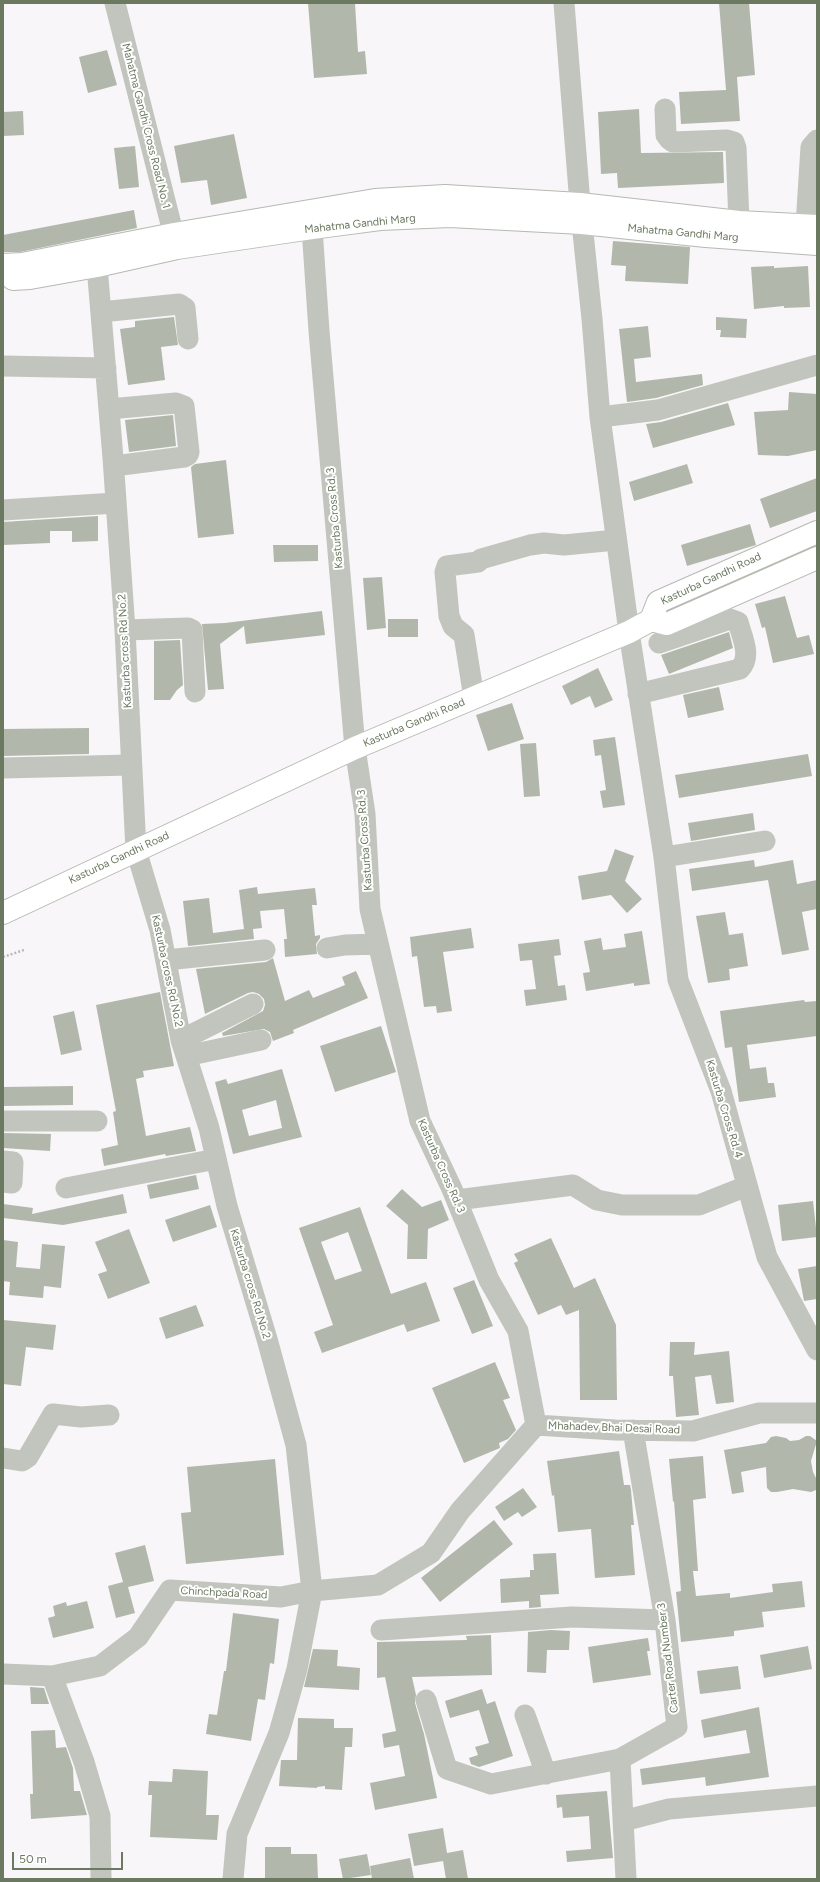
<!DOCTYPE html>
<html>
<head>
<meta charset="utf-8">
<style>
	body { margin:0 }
	#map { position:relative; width:820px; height:1882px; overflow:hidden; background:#f8f6f8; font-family:Figtree,sans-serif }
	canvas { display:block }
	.frame { position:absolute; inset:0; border:4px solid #6b7960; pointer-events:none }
	.scale { position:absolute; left:12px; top:1852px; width:111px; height:18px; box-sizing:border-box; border:2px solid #6b7960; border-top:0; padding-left:5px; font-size:12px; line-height:14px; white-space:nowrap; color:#6b7960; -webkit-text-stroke:3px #fff; paint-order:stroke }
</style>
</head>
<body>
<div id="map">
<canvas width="820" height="1882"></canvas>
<div class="frame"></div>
<div class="scale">50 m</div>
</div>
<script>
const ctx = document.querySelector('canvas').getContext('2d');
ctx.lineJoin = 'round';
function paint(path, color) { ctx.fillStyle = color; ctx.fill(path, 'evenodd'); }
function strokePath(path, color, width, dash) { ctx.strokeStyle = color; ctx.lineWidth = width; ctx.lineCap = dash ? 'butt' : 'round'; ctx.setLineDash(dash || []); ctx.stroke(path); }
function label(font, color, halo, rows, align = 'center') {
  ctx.font = font + ' Figtree,sans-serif'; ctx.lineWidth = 4; ctx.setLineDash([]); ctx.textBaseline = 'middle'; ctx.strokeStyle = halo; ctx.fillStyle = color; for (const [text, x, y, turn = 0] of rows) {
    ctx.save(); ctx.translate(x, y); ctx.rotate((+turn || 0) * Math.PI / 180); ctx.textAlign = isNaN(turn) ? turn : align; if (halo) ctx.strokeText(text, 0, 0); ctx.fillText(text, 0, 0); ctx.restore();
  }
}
paint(new Path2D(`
	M308 3H355L358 52 365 51 367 74 314 78Z
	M719 3H749L755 75 737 77 740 121 681 124 679 92 726 90Z
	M107 50 117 85 88 93 79 57Z
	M639 109 641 153 723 152 724 183 618 188 617 173 601 174 598 112Z
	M23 111 24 135 3 136V112Z
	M234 134 247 198 211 205 207 180 181 183 174 146Z
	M135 146 139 187 119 189 114 148Z
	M134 210 137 228 20 252H3V235Z
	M613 241 690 247 688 284 625 281 626 266 611 265Z
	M774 266V268L808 266 810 307 784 308V306L754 309 751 267Z
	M174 317 178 345 161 347 165 380 128 385 120 329 135 327V321Z
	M716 317 747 319 746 338 720 337 721 330H716Z
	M648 326 651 357 634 359 636 382 702 374 703 385 656 398 627 402 619 329Z
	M789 392 817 394V450L788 456 758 455 754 412 788 410Z
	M728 403 735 425 653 448 646 424 661 422Z
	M173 415 176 446 129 452 125 420Z
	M226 460 234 534 198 538 191 467 195 464Z
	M687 464 693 483 634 501 629 482Z
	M817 478V511L770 528 760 499Z
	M98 516V541L72 542V531H50V543L3 545V522Z
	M750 524 756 545 687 566 681 545Z
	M273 545H318V561L274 562Z
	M382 577 386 628 367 630 363 578Z
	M785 596 797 638 809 635 814 654 773 663 765 627 762 628 755 604Z
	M322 611 325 635 246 644 244 626 220 644 224 689 208 690 202 624 225 623Z
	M388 619H418V637H388Z
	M729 632 733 648 669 674 661 655Z
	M180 640 183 685 177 690 170 700H154V641Z
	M598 668 613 700 595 708 590 696 571 705 562 686Z
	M719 687 724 710 688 718 683 695Z
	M512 703 524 739 488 751 476 715Z
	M89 728V754L3 756V729Z
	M615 737 625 805 603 808 600 791 606 790 601 755 595 756 593 740Z
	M536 743 540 796 524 797 520 744Z
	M808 754 812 776 679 798 675 775Z
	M753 813 755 830 691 841 688 823Z
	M615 849 634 856 625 881 642 899 627 913 611 895 582 900 578 876 607 871Z
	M754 860 755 867 793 860 797 884 817 880V909L802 912 809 950 782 955 768 880 692 891 689 869Z
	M257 887 258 894 315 888 317 905H312L315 936 320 935V938L316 944 317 954 285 957 284 939H287L284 909 260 911 262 928 253 929 254 939 188 946 183 901 209 898 213 933 244 929 239 890Z
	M725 912 729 935 743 933 748 966 729 969 730 980 708 983 696 916Z
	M471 928 474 948 443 952 452 1011 437 1013 436 1006 424 1007 417 956 412 957 410 937Z
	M642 931 650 984 634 986V983L586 991 583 973 590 972 584 941 601 938 603 950 626 947 624 934Z
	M559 939 561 955 554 956 558 986 565 985 567 1000 526 1006 524 990 536 989 532 960 520 961 518 944Z
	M273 958 285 1001 309 990 313 998 345 985 342 977 356 971 368 998 293 1030 294 1033 273 1041 270 1032 264 1029 223 1036 222 1033 263 1011 265 1005 264 999 259 994 253 992 248 993 205 1014 196 969 266 962Z
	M160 992 174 1066 143 1071 144 1077 136 1079 146 1136 190 1127 196 1151 166 1156 165 1154 104 1166 101 1149 118 1145 113 1112 116 1111 96 1005Z
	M804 1000 805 1002 817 1001V1036L747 1045 750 1069 766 1067 768 1083H774L776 1097 739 1102 732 1047 725 1048 720 1011Z
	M74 1011 82 1050 61 1055 53 1016Z
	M381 1026 396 1072 335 1092 320 1046Z
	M282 1069 302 1137 233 1154 215 1082 226 1079 228 1084ZM276 1100 282 1128 249 1136 242 1110Z
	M73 1086V1105L3 1106V1087Z
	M3 1133 51 1134 50 1151 3 1148Z
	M196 1175 199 1189 150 1199 147 1185Z
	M402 1189 422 1207 441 1200 449 1220 428 1229 427 1259H407L408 1225 386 1206Z
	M123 1194 127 1213 63 1225 3 1218V1204L33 1208 32 1214Z
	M813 1201 817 1237 782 1241 778 1205Z
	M210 1205 217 1227 173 1242 165 1220Z
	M360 1207 391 1294 426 1282 440 1321 407 1332 404 1324 322 1353 314 1332 333 1325 299 1228ZM348 1232 362 1271 335 1280 321 1242Z
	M129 1229 150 1283 108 1299 98 1274 107 1271 95 1242Z
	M551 1238 574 1288 595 1278 616 1325 617 1400H580L579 1310 566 1315 561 1305 538 1315 514 1263 518 1261 514 1254Z
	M3 1240 18 1242 16 1267 40 1269 42 1244 65 1246 61 1288 44 1286 43 1298 9 1295 10 1282 3 1281Z
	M817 1266V1299L804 1301 798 1269Z
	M474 1280 493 1326 472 1334 453 1288Z
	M196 1305 204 1326 166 1339 159 1318Z
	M3 1320 56 1325 53 1350 26 1347 21 1386 3 1384Z
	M670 1342H695L694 1355 729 1351 734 1402 716 1404 711 1375 695 1377 699 1415 676 1417 673 1376H669Z
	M495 1362 510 1398 503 1400 516 1430 508 1439 499 1443 500 1448 464 1463 432 1388Z
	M776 1436 786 1438 790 1441 799 1440 806 1436H810L817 1441 811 1461 813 1472 817 1480 816 1490 811 1492 793 1489 777 1492H771L767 1488 766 1467 741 1472 744 1492 732 1494 724 1450 766 1443 771 1437Z
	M619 1451 624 1485H630L631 1490 634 1525H631L635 1575 595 1578 591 1529 558 1532 554 1495 552 1496 547 1461Z
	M703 1456 706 1498 693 1500 698 1571H693L696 1596 730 1593V1598L773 1592 772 1584 802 1581 805 1607 762 1612 764 1627 734 1631V1636L681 1642 676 1592 681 1591 674 1501 673 1502 669 1459Z
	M275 1459 284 1555 186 1564 181 1513 191 1512 187 1467Z
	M523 1488 537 1507 522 1517 518 1512 504 1521 495 1507Z
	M494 1520 513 1544 440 1602 421 1578Z
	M145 1545 154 1581 128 1587 135 1613 116 1618 108 1586 123 1582 115 1553Z
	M556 1553 559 1594 540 1595 541 1607 529 1608V1601L501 1603 500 1579 530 1577V1570H534L533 1554Z
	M87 1601 94 1628 53 1638 48 1618 55 1616 53 1606 66 1602 67 1606Z
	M233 1613 279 1619 274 1664 270 1663 265 1700 258 1699 251 1741 206 1734 209 1714 217 1715 224 1671H226Z
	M551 1630 570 1631 569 1650H547L546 1673 527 1672 528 1632Z
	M491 1635 492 1675 412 1677 416 1695 415 1703 424 1734 437 1798 375 1810 370 1783 405 1776 399 1745 384 1748 382 1734 396 1731 385 1677 377 1678V1642L467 1640 466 1636Z
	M648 1638 650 1651H647L651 1675 593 1683 588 1647Z
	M808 1646 812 1669 764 1678 760 1655Z
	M313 1649 338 1650 337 1666 360 1668 359 1690 304 1687Z
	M738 1666 741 1689 700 1694 697 1671Z
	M30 1687 44 1688 49 1704H31Z
	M482 1689 487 1704 495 1701 513 1756 479 1767 471 1764 469 1758 478 1755 475 1747 489 1743 479 1710 450 1718 445 1701Z
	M759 1707 769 1777 706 1786 705 1777 642 1785 640 1769 750 1753 746 1730 704 1738 701 1720Z
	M298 1718 334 1719V1728H353L352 1747H345L342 1790 325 1789V1786L317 1787V1788L279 1786 281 1760H297Z
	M55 1730 56 1748 66 1747 73 1768 74 1791H80L87 1815 31 1819 30 1794H33L31 1731Z
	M173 1769 208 1771 206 1815H219L217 1840 150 1837 152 1795H148L149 1781 172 1782Z
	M607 1791 613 1858 567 1862 566 1851 591 1849 589 1816 563 1818 562 1807 557 1808 556 1795Z
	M443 1828 447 1853 463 1850 468 1879H446L443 1861 414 1866 408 1834Z
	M265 1847H291V1854H317L318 1879H265Z
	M367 1854 371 1875 343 1879 339 1859Z
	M410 1858 414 1879H372L370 1866Z`), '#b1b8ab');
const major = new Path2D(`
	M3 265 22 264 174 234 375 200 445 196 580 204 739 222 817 226
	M13 279 30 278 97 266 177 248 312 228 380 219 450 216 582 223 706 236 817 244
	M651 620 667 624 817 558
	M3 913 355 748 629 632 651 620 658 602 817 532`);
strokePath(major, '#b5bab1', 24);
strokePath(new Path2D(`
	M3 957 24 950`), '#b9bcb6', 2.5, [2, 2]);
strokePath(new Path2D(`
	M115 3 177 248
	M564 3 580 204 592 319 600 417 629 632 664 857 678 980 721 1091 767 1257 817 1350
	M665 109 666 135 669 139 673 142 727 140 734 142 736 148 739 222
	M307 211 312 228 319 331 355 748 365 814 370 909 420 1121 452 1189 489 1280 518 1331 536 1425
	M806 226 811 147 817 140
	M94 250 97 266 113 458 125 630 136 850 160 930 181 1040 209 1128 227 1206 267 1339 296 1445 312 1591 297 1669 279 1733 237 1834 233 1879
	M101 312 179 304 185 308 188 339
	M3 366 106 368
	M109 409 176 403 184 406 189 452 188 455 184 457 114 466
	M600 417 658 410 817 365
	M3 510 116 503
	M125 630 188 628 192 630 195 692
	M638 694 740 669C752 656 742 637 738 622L730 619 659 643
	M474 698 464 635 453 626 449 616 445 572 447 566 478 562 481 559 530 545 544 543 564 545 616 540
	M3 768 130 765
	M664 857 765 841
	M327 948 345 945 378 944
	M166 960 265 950
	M181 1040 253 1004
	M186 1056 261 1040
	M3 1121H97
	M3 1161 13 1162 12 1183 3 1182
	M66 1188 216 1159
	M457 1200 573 1185 597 1200 622 1205H699L747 1186
	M3 1458 22 1461 28 1457 53 1414 81 1417 109 1415
	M381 1630 572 1617 665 1620
	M3 1674 52 1676 100 1666 138 1637 170 1590 281 1597 312 1591 378 1585 431 1553 460 1511 536 1425 615 1430 693 1431 759 1413H817
	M52 1676 84 1762 100 1816 101 1879
	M426 1700 447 1769 491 1784 620 1759
	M525 1715 546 1774
	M623 1821 669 1809 817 1796
	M626 1879 620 1759 677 1727 665 1620 633 1430`), '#c1c5bd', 21);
strokePath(major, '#fff', 22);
label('11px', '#6b7960', '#fff', [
	["Mahatma Gandhi Cross Road No. 1",146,126,76],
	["Mahatma Gandhi Marg",360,224,-6],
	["Mahatma Gandhi Marg",683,233,5],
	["Kasturba Cross Rd. 3",335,518,-95],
	["Kasturba Gandhi Road",711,579,-25],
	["Kasturba cross Rd No.2",125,651,-93],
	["Kasturba Gandhi Road",414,723,-23],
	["Kasturba Cross Rd. 3",365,840,-94],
	["Kasturba Gandhi Road",119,858,-25],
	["Kasturba cross Rd No.2",167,971,78],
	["Kasturba Cross Rd. 4",724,1109,73],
	["Kasturba Cross Rd. 3",441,1166,66],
	["Kasturba cross Rd No.2",250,1284,73],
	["Mhahadev Bhai Desai Road",614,1428,2],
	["Chinchpada Road",224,1593,3],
	["Carter Road Number 3",668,1658,-97]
]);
</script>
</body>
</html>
